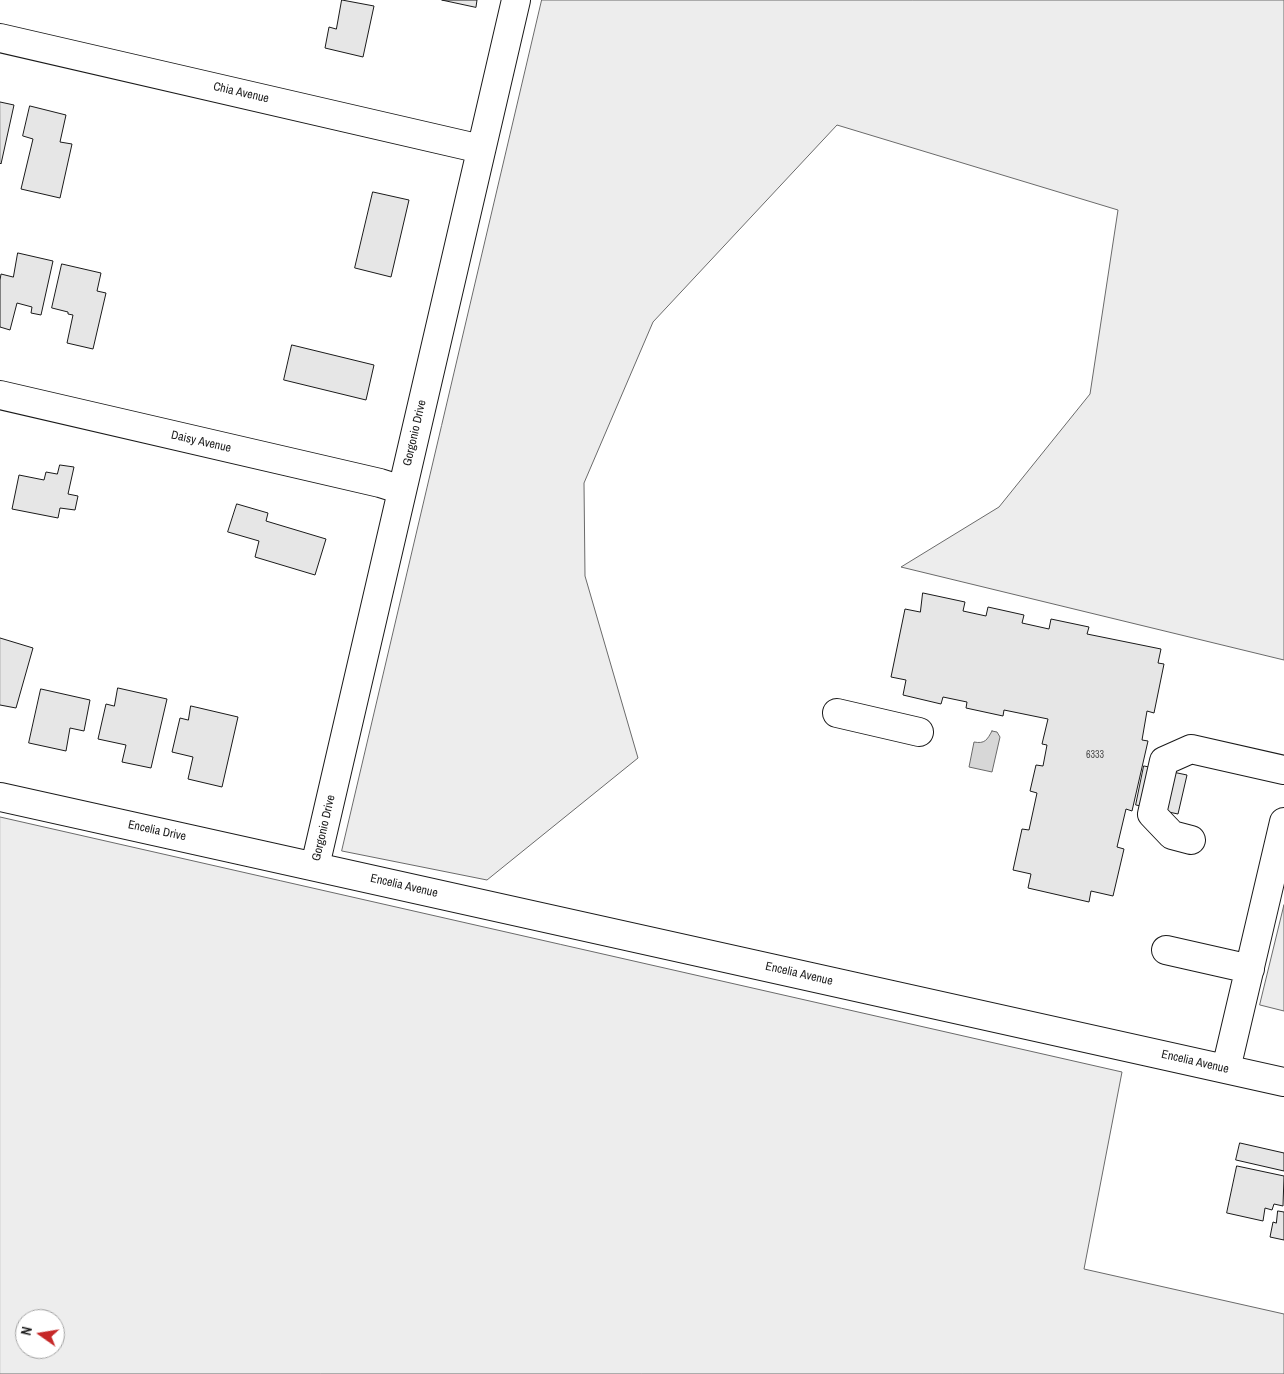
<!DOCTYPE html>
<html>
<head>
<meta charset="utf-8">
<style>
	body { margin:0 }
	#map { position:relative; width:1284px; height:1374px; overflow:hidden; background:#fff; font-family:"Archivo Narrow",sans-serif }
	canvas { display:block }
	.north { position:absolute; left:15px; top:1309px; width:50px; height:50px; box-sizing:border-box; background:#fff; border:1px solid #a3a3a3; border-radius:50%; rotate:283deg; font-size:14px; font-weight:700; line-height:20px; text-align:center; color:#1a1a1a }
	.north::after { content:''; display:block; margin:auto; width:18px; height:22px; background:#c62828; clip-path:polygon(50% 0,100% 100%,50% 72%,0 100%) }
</style>
</head>
<body>
<div id="map">
<canvas width="1284" height="1374"></canvas>
<div class="north">N</div>
</div>
<script>
const ctx = document.querySelector('canvas').getContext('2d');
ctx.lineJoin = 'round';
function paint(path, color) { ctx.fillStyle = color; ctx.fill(path, 'evenodd'); }
function strokePath(path, color, width, dash) { ctx.strokeStyle = color; ctx.lineWidth = width; ctx.lineCap = dash ? 'butt' : 'round'; ctx.setLineDash(dash || []); ctx.stroke(path); }
function label(font, color, halo, rows, align = 'center') {
  ctx.font = font + ' "Archivo Narrow",sans-serif'; ctx.lineWidth = 4; ctx.setLineDash([]); ctx.textBaseline = 'middle'; ctx.strokeStyle = halo; ctx.fillStyle = color; for (const [text, x, y, turn = 0] of rows) {
    ctx.save(); ctx.translate(x, y); ctx.rotate((+turn || 0) * Math.PI / 180); ctx.textAlign = isNaN(turn) ? turn : align; if (halo) ctx.strokeText(text, 0, 0); ctx.fillText(text, 0, 0); ctx.restore();
  }
}
const green = new Path2D(`
	M542 0H1284V660L901 567 999 507 1090 394 1118 210 837 125 653 322 584 483 585 576 638 758 487 880 342 851Z
	M0 817 1122 1072 1084 1269 1284 1314V1374H0ZM25 1319H55V1349H25Z
	M1284 905V1011L1260 1005Z`);
paint(green, '#ededed');
strokePath(green, '#6a6a6a', 1);
const water = new Path2D(`
	M992 731 997 732 1000 737 992 772 969 767 974 742C985 744 987 740 992 731Z`);
paint(water, '#d7d7d7');
strokePath(water, '#6a6a6a', 1);
const building = new Path2D(`
	M342 0 374 6 363 57 325 48 329 27 336 29Z
	M442 0H477L476 7Z
	M0 102 14 105 1 164 0 163Z
	M30 106 66 115 60 142 72 144 60 198 21 189 33 139 23 136Z
	M373 192 409 200 391 277 355 268Z
	M18 253 53 261 41 315 31 313 32 307 17 303 10 330 0 327V280L1 274 13 277Z
	M62 264 101 273 97 291 106 293 93 349 67 343 73 315 68 314V312L52 308Z
	M292 345 374 365 366 400 284 380Z
	M60 465 74 467 68 494 78 496 75 510 60 508 58 518 12 509 19 475 44 480 46 472 57 474Z
	M237 504 268 513 266 521 326 539 315 575 255 557 259 541 228 532Z
	M923 593 965 602 963 611 986 616 988 607 1024 615 1022 623 1049 629 1051 619 1089 627 1087 634 1161 649 1158 663 1164 664 1154 713 1147 711 1142 740 1148 741 1132 811 1126 809 1117 847 1124 849 1113 896 1091 891 1089 902 1028 888 1031 874 1013 870 1022 829 1029 830 1037 793 1030 791 1036 765 1043 766 1047 745 1042 744 1048 719 1004 710 1003 716 966 708 967 702 943 697 941 704 903 695 906 680 891 677 905 609 920 612Z
	M0 638 33 648 16 708 0 705Z
	M118 688 167 699 151 768 122 762 126 745 98 739 106 704 114 706Z
	M41 689 90 700 84 731 70 728 66 751 29 743Z
	M191 706 238 717 222 787 188 779 193 757 172 752 180 718 188 720Z
	M1144 766 1187 775 1178 814 1136 805Z
	M1240 1143 1284 1153V1171L1236 1160Z
	M1237 1166 1284 1176 1283 1206 1274 1204 1272 1210 1265 1208 1263 1221 1227 1213Z
	M1278 1211 1284 1212V1240L1270 1237 1273 1222 1276 1223Z`);
paint(building, '#e6e6e6');
strokePath(building, '#1a1a1a', 1);
const minor = new Path2D(`
	M0 38 481 149
	M0 395 380 483 402 490
	M837 713 919 732
	M0 797 1284 1082
	M1191 840 1172 835 1152 814 1164 761 1191 749 1284 770
	M315 866 516 0
	M1166 950 1250 969
	M1226 1069 1284 822`);
strokePath(minor, '#1a1a1a', 30);
strokePath(minor, '#fff', 28);
label('10px', '#4d4d4d', null, [
	["6333",1095,755]
]);
label('12px', '#1a1a1a', '#fff', [
	["Chia Avenue",241,93,13],
	["Gorgonio Drive",415,433,-77],
	["Daisy Avenue",201,442,13],
	["Gorgonio Drive",324,828,-77],
	["Encelia Drive",157,831,12],
	["Encelia Avenue",404,886,13],
	["Encelia Avenue",799,974,13],
	["Encelia Avenue",1195,1062,13]
]);
</script>
</body>
</html>
